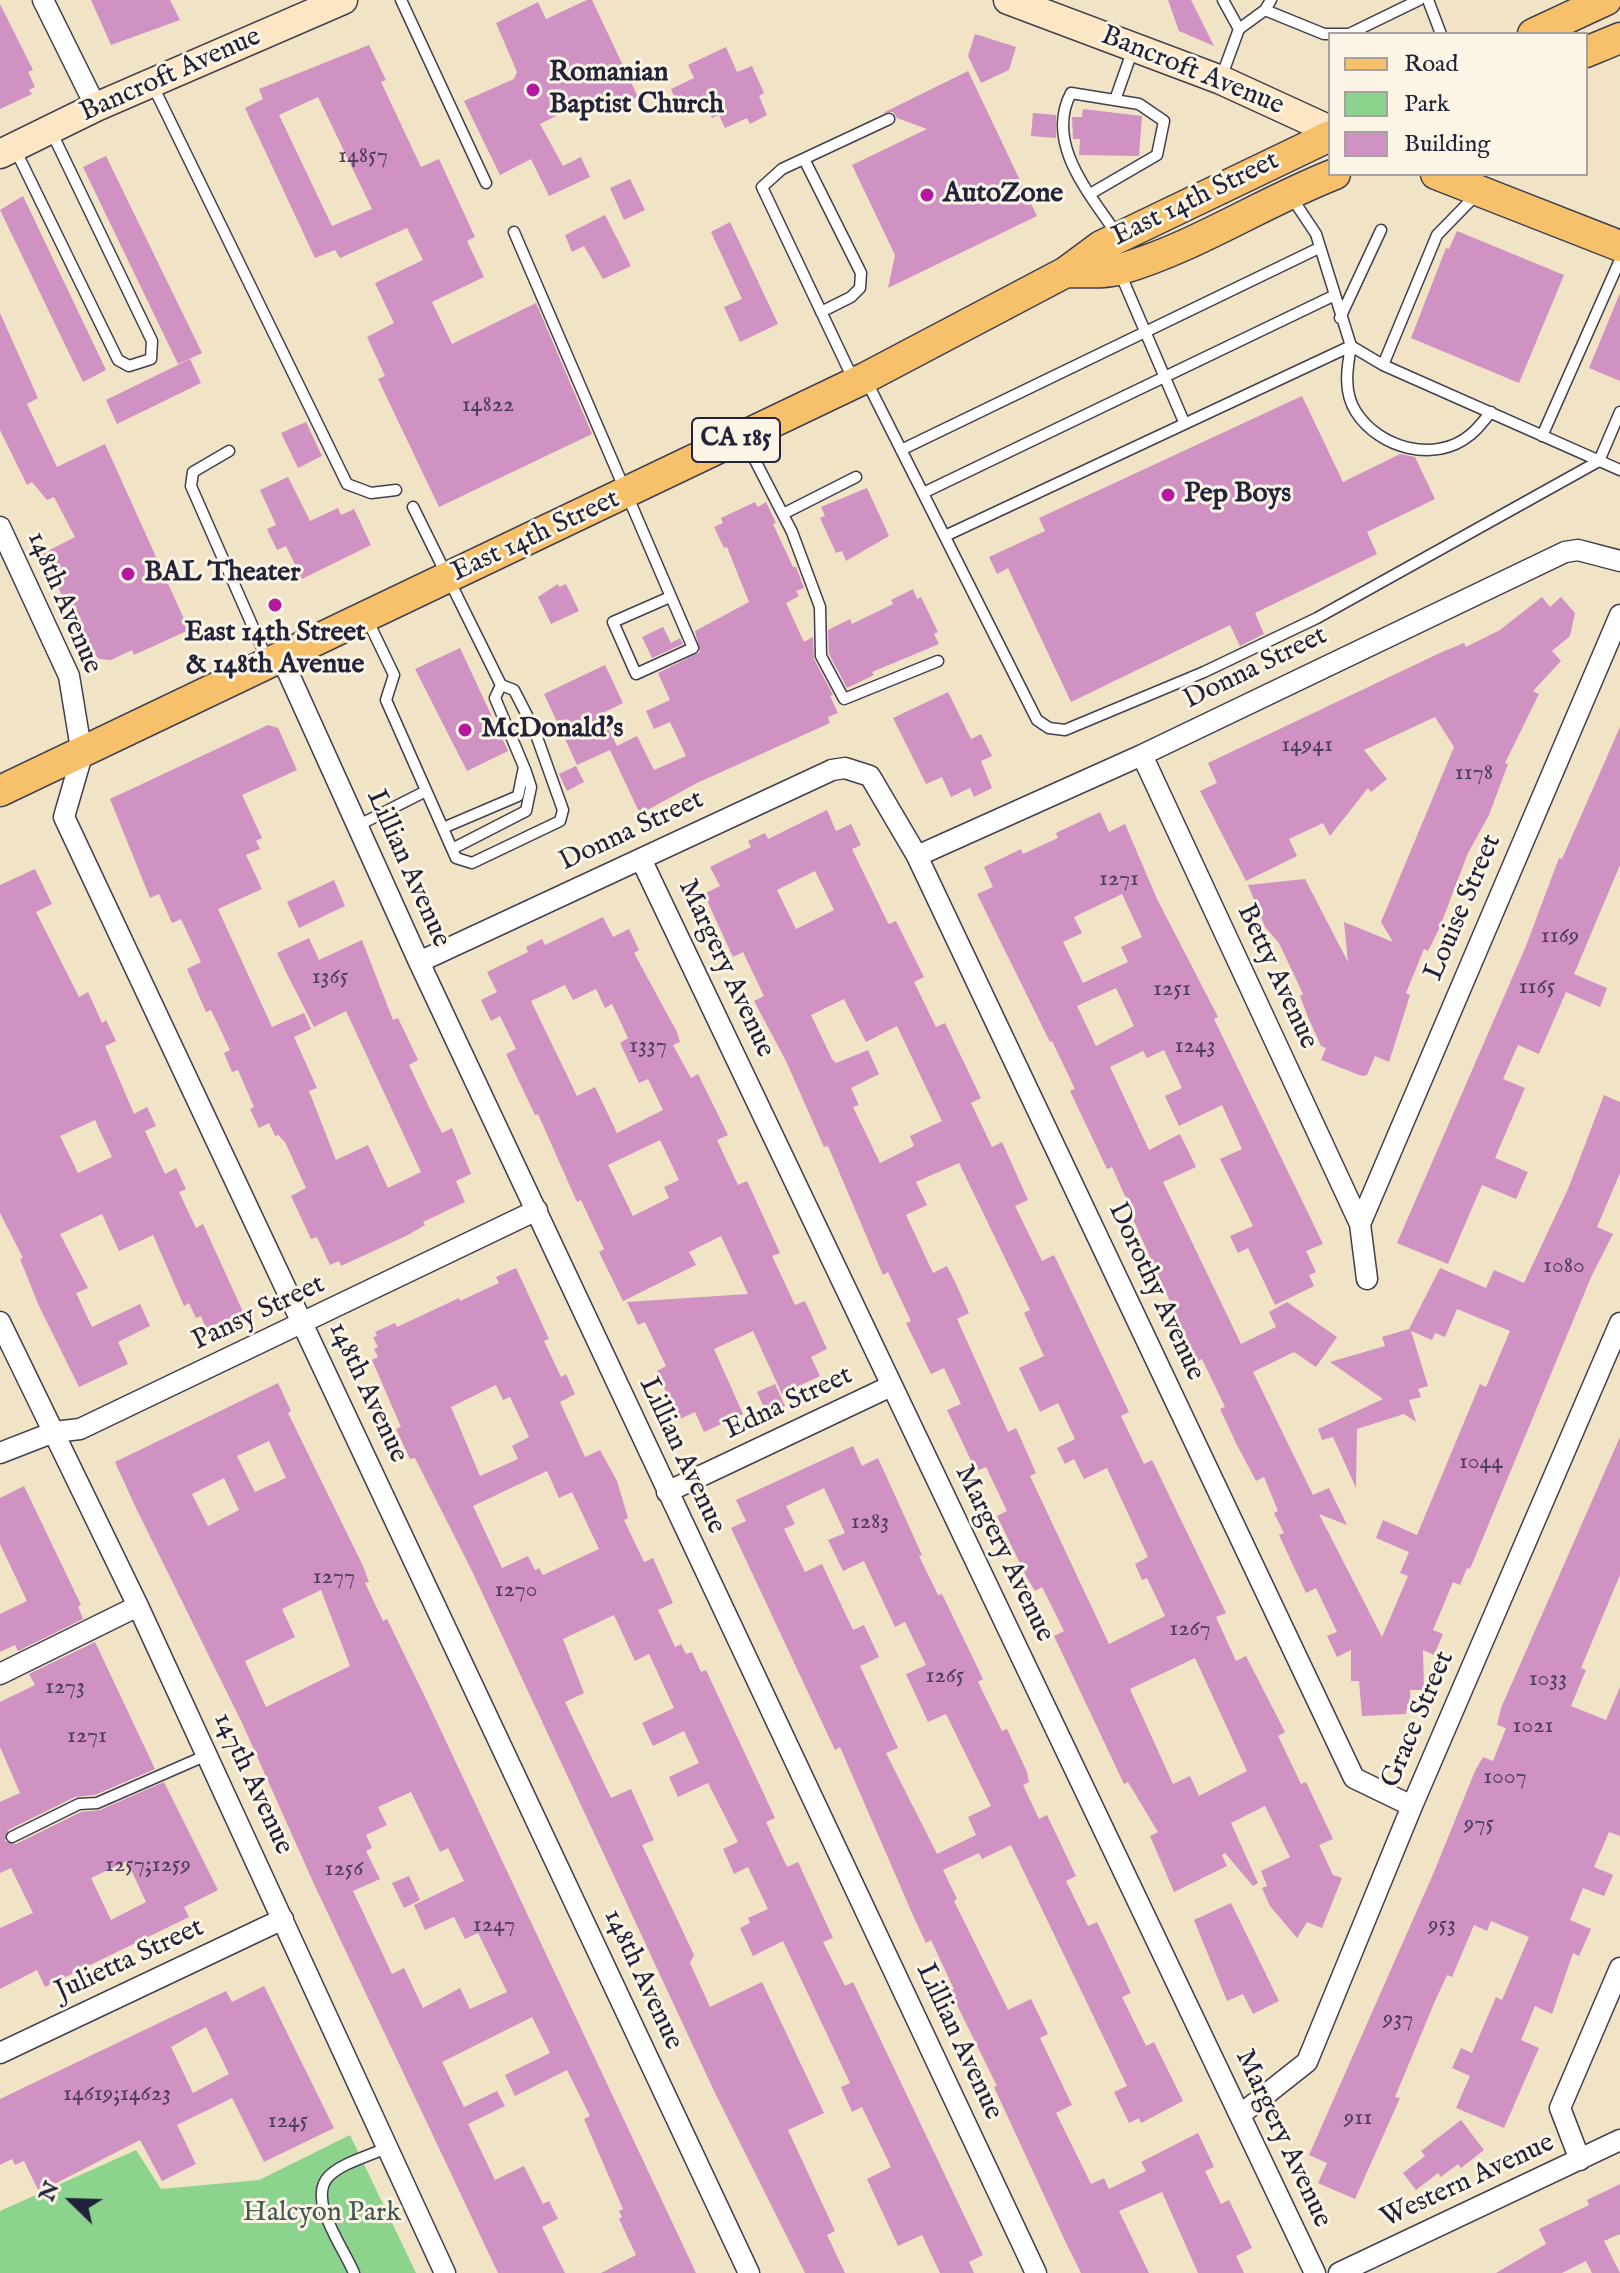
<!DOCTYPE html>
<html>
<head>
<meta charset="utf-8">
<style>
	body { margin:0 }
	#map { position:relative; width:1620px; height:2273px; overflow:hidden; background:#f1e3c6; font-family:"IM FELL English",serif }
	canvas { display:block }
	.legend { position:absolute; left:1328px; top:32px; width:260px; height:144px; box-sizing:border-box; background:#fcf5e5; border:2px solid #a5a1a1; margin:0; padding:10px 14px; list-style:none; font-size:24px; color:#22223b }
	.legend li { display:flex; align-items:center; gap:16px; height:40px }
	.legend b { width:40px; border:2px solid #a5a1a1 }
	.north { position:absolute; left:32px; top:2161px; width:80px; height:80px; -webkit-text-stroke:6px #fcf5e5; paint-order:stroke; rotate:293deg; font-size:22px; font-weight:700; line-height:32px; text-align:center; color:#22223b }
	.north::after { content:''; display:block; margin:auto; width:28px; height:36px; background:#22223b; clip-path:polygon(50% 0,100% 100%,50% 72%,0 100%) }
</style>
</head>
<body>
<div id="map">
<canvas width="1620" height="2273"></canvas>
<ul class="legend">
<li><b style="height:10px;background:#f7c06b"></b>Road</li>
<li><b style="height:22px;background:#8cd38d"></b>Park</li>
<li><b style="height:22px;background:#d091c3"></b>Building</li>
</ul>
<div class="north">N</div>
</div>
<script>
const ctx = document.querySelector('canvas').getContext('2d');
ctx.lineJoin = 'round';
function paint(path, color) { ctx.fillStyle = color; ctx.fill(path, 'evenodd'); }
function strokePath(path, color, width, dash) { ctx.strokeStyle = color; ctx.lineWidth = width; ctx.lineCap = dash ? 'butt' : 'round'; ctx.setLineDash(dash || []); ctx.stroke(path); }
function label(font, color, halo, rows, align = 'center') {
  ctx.font = font + ' "IM FELL English",serif'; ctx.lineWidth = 6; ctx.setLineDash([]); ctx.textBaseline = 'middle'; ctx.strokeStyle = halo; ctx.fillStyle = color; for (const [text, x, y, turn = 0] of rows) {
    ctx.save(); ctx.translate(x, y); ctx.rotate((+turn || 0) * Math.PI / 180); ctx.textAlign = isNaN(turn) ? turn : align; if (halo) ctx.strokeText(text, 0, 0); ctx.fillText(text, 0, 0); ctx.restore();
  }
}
paint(new Path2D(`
	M350 2135 416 2273H0V2211L136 2150 161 2189 259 2180Z`), '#8cd38d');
paint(new Path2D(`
	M91 0H170L180 20 111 45Z
	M587 0H592L638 97 606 111 599 95 540 124 563 166 581 157 590 177 549 196 531 159 500 175 464 101 514 79 517 72 496 23 538 2 546 19Z
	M1168 0H1191L1214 46 1179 31Z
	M0 4 33 70 28 72 35 87 29 90 32 94 0 109Z
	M975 34 1016 47 1009 70 981 83 968 56Z
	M369 45 386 80 381 82 421 167 439 159 475 237 467 241 484 277 432 302 452 344 536 303 592 434 439 507 378 379 385 376 367 337 394 323 375 283 423 260 407 228 340 258 335 250 315 258 245 108 263 99 259 89ZM318 97 372 209 332 226 279 115Z
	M726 47 737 72 752 66 764 93 759 96 767 115 750 124 747 118 725 128 719 115 712 118 702 96 679 108 671 89 694 78 688 65Z
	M968 71 1037 216 888 288 895 255 852 165 927 129 897 118 893 112 883 113Z
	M1083 109 1142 116 1139 156 1079 155 1080 139H1073L1072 117H1082Z
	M1033 113 1056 115V138L1031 136Z
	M106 156 202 353 178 364 83 167Z
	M630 179 645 210 624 220 610 188Z
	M23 196 106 370 83 382 0 210Z
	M605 215 631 266 603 279 584 246 572 252 565 235Z
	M730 222 778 324 740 342 724 307 742 299 711 232Z
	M1457 231 1564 275 1519 383 1411 338 1446 248 1449 249Z
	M1620 293V381L1589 368Z
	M0 313 38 398 27 404 57 467 105 444 189 630 134 655 132 650 111 660 100 659 89 651 42 554 75 537 54 497 47 500 32 482 27 485 0 430Z
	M190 359 201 383 117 424 106 400Z
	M1302 396 1343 482 1400 454 1415 457 1435 499 1367 532 1377 554 1255 613 1264 634 1240 646 1230 625 1071 702 1008 568 997 574 989 557 1045 531 1039 518Z
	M306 422 322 456 298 468 281 433Z
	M288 477 310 521 338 508 341 515 354 509 371 545 302 579 286 546 277 550 267 529 276 525 260 490Z
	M867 488 889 536 846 561 842 551 836 553 820 518 825 516 821 507Z
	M755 502 758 507 766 502 776 523 773 524 793 567H796L804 588 796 591 799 596 786 603 804 642 813 637 814 659 833 695 830 696 838 713 828 717 830 723 697 783 640 814 610 750 577 765 544 694 605 665 623 703 601 714 617 746 637 736 654 770 686 756 670 722 654 729 646 711 670 700 658 673 700 652 695 631 749 602 727 547 724 548 714 527 723 523 721 518Z
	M558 584 559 587 566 584 579 611 551 624 538 597Z
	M913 589 917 599 921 597 938 632 934 634 939 644 872 672 874 675 847 688 829 654 828 630 850 619 852 624 893 604 891 600Z
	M1542 597 1550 607 1561 597 1575 613 1570 636 1552 651 1561 661 1533 691 1539 694 1505 763 1508 764 1489 815 1468 853 1439 929 1428 951 1424 949 1406 993 1410 995 1389 1062 1375 1056 1367 1075 1362 1076 1321 1060 1326 1048 1321 1046 1308 1017 1300 996 1303 994 1279 943 1265 927 1248 885 1305 879 1348 962 1344 922 1393 942 1381 922 1454 747 1435 717 1364 750 1387 779 1371 792 1368 788 1330 836 1323 823 1289 839 1297 856 1246 881 1200 791 1217 783 1208 763 1442 652 1464 643 1466 647 1500 630Z
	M663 627 671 643 680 638 683 644 652 658 642 637Z
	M460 648 508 751 467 771 415 669Z
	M948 692 971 739 981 734 992 756 981 761 992 788 974 797 970 788 951 797 942 777 926 784 893 718Z
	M268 725 278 728 297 770 242 795 262 838 256 841 260 849 246 855 262 889 218 909 272 1027 304 1013 311 1029 294 1037 317 1088 309 1091 336 1160 368 1145 388 1188 421 1172 346 1011 314 1027 287 974 277 953 309 938 319 960 362 940 393 1020 398 1018 418 1060 409 1065 428 1105 442 1133 452 1128 471 1174 456 1181 465 1202 423 1222 425 1225 408 1235 341 1266 339 1261 330 1265 317 1237 311 1239 291 1196 306 1188 285 1142 278 1135 275 1136 269 1123 259 1128 250 1109 254 1107 238 1070 232 1072 224 1053 230 1050 211 1010 206 1012 187 969 201 962 181 919 172 923 159 894 150 898 110 799Z
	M1620 727V865L1574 974 1607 988 1600 1007 1566 992 1539 1054 1518 1045 1503 1079 1525 1088 1495 1158 1528 1172 1516 1199 1482 1185 1448 1264 1397 1243 1526 946 1559 858 1562 859Z
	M576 766 584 782 567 791 559 774Z
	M827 810 836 831 851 824 861 845 852 849 887 921 889 924 896 921 924 977 914 982 936 1027 945 1023 981 1098 971 1103 992 1147 1002 1142 1028 1200 1015 1206 1042 1261 1054 1255 1129 1412 1121 1416 1144 1464 1152 1460 1226 1613 1216 1617 1236 1661 1246 1656 1285 1732 1278 1736 1301 1784 1306 1782 1333 1839 1319 1845 1333 1875 1342 1878 1322 1928 1307 1922 1297 1938 1270 1906 1262 1888 1267 1886 1261 1871 1290 1857 1265 1806 1231 1823 1258 1883 1253 1886 1225 1853 1222 1855 1227 1866 1174 1892 1150 1836 1158 1832 1128 1782 1124 1784 1054 1636 1064 1631 1042 1587 1035 1591 1027 1578 997 1516 1007 1511 986 1467 976 1471 947 1410 961 1404 944 1368 931 1374 927 1366 906 1323 911 1321 888 1272 883 1275 828 1146 824 1147 786 1061 754 1001 764 996 743 952 733 957 704 894 720 886 710 867 751 847 748 841 765 833 768 839ZM815 871 834 910 796 929 777 890ZM844 999 866 1042 897 1026 942 1121 910 1136 914 1146 880 1163 853 1107 859 1105 851 1088 879 1074 868 1050 836 1063 832 1059 811 1015ZM959 1163 1030 1310 1024 1313 1044 1356 1019 1368 1040 1412 1058 1403 1075 1439 1057 1448 1065 1464 1074 1459 1084 1479 1107 1468 1148 1557 1135 1564 1142 1580 1147 1578 1165 1616 1109 1644 1030 1476 1036 1473 1016 1428 1008 1432 957 1319 969 1313 956 1284 947 1266 933 1273 906 1215 927 1205 916 1182ZM1195 1658 1247 1771 1199 1796 1190 1776 1173 1784 1130 1689Z
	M1100 812 1109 832 1125 824 1157 899 1218 1017 1214 1019 1323 1244 1306 1251 1316 1272 1309 1275 1314 1286 1275 1305 1248 1248 1238 1253 1230 1236 1253 1226 1220 1159 1242 1149 1222 1105 1179 1126 1165 1096 1182 1088 1164 1050 1147 1058 1143 1051 1110 1067 1149 1150 1180 1134 1196 1167 1163 1182 1241 1344 1276 1327 1269 1312 1287 1302 1337 1337 1316 1367 1294 1352 1253 1372 1313 1495 1329 1488 1347 1525 1319 1514 1382 1637 1408 1576 1400 1573 1409 1552 1376 1538 1383 1520 1417 1535 1480 1384 1486 1387 1510 1331 1457 1309 1445 1337 1435 1333 1432 1340 1411 1331 1428 1386 1418 1389 1421 1397 1409 1400 1416 1422 1404 1414 1357 1429 1356 1488 1333 1437 1322 1440 1318 1429 1383 1399 1330 1362 1385 1346 1382 1337 1409 1329 1440 1268 1486 1288 1494 1270 1524 1283 1568 1189 1604 1095 1620 1102V1173L1597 1227 1613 1234 1592 1275 1470 1569 1467 1568 1460 1585 1453 1582 1433 1630 1443 1634 1434 1655 1423 1650 1424 1690H1410L1411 1710H1406V1714L1362 1716 1359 1681H1351V1650L1337 1657 1327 1636 1337 1632 1316 1588 1306 1593 1279 1535 1284 1533 1274 1513 1278 1511 1264 1477 1256 1481 1237 1445 1220 1409 1225 1407 1202 1359 1198 1361 1187 1339 1132 1217 1134 1216 1112 1167 1107 1169 1070 1091 1075 1089 1052 1041 1050 1042 977 894 993 887 984 867 1021 849 1023 854 1058 838 1056 833ZM1122 894 1142 937 1121 947 1128 962 1083 983 1063 942 1082 933 1074 917ZM1116 988 1134 1026 1096 1046 1077 1006Z
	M35 869 52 904 36 912 79 997 88 992 102 1023 106 1020 116 1041 105 1046 134 1114 147 1107 156 1126 145 1131 165 1174 176 1168 186 1189 179 1192 196 1228 203 1224 244 1314 206 1328 201 1316 196 1318 189 1303 184 1306 153 1235 119 1251 102 1214 60 1234 88 1288 76 1293 92 1327 140 1304 150 1326 118 1342 128 1364 79 1387 39 1306 20 1259 23 1258 0 1213V885ZM95 1120 112 1157 78 1173 60 1136Z
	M334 880 345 906 299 928 287 902Z
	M603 917 613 937 629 929 639 950 634 953 677 1032 680 1042 673 1045 691 1078 698 1074 728 1135 717 1140 738 1185 747 1181 764 1218 780 1253 772 1256 795 1305 805 1301 827 1349 811 1357 820 1376 782 1394 753 1331 714 1349 743 1414 704 1432 695 1412 678 1420 657 1371 666 1366 645 1322 638 1325 627 1302 748 1294 721 1236 689 1252 696 1265 623 1301 599 1252 604 1249 581 1200 577 1202 538 1114 535 1115 506 1054 516 1049 500 1016 491 1021 481 1000 497 992 487 972 528 952 526 947 542 939 545 945ZM565 985 573 1000 596 989 605 1008 612 1004 628 1038 620 1043 639 1083 648 1079 663 1110 617 1133 595 1087 577 1096 531 1001ZM660 1140 679 1180 664 1187 669 1198 633 1216 608 1165Z
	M516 1268 549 1339 544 1341 561 1377 566 1374 575 1394 560 1402 585 1457 600 1450 617 1481 628 1518 624 1520 644 1562 653 1558 673 1603 658 1610 675 1647 681 1644 686 1654 692 1652 701 1672 706 1670 775 1818 766 1822 787 1867 798 1862 833 1938 823 1942 845 1986 853 1982 983 2255 969 2262 974 2273H940L922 2235 898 2246 867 2179 891 2167 862 2107 852 2112 841 2087 850 2083 783 1941 753 1956 740 1928 750 1923 748 1918 768 1909 748 1867 734 1874 723 1849 738 1842 708 1783 678 1797 669 1777 699 1763 684 1731 653 1746 642 1723 674 1708 649 1654 635 1661 614 1615 563 1639 584 1693 565 1702 611 1798 631 1789 654 1840 642 1845 694 1955 690 1963 710 2007 762 1982 824 2113 788 2130 835 2231 827 2235 845 2273H805L715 2093 472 1571 415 1458 410 1459 396 1429 401 1427 372 1360 378 1357 374 1349 378 1347 373 1337 377 1336 375 1332 395 1323 397 1327 459 1298 460 1301 499 1283 496 1277ZM496 1385 503 1400 510 1397 529 1437 512 1446 518 1459 480 1476 451 1407ZM547 1471 559 1498 572 1492 599 1549 543 1575 539 1568 535 1570 528 1556 502 1568 473 1506Z
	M278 1383 291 1411 288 1413 363 1566 369 1582 365 1583 383 1621 387 1619 427 1701 696 2273H601L636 2255 619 2219 622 2217 619 2211 623 2209 584 2119 590 2116 567 2070 515 2096 505 2075 550 2053 532 2017 442 2062 464 2107 497 2091 505 2106 468 2124 495 2180 524 2166 543 2204 549 2201 558 2219 542 2227 565 2273H498L314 1884 243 1725 135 1506 115 1462ZM269 1441 286 1478 255 1492 237 1456ZM224 1478 239 1510 208 1526 192 1494ZM321 1590 350 1666 266 1707 245 1661 295 1637 282 1609ZM411 1792 440 1852 448 1848 464 1881 414 1905 425 1930 454 1917 465 1939 478 1933 507 1992 470 2009 460 1988 423 2008 404 1968 392 1974 353 1891 380 1879 366 1851 372 1848 366 1835 387 1825 378 1807Z
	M775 1384 785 1406 767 1414 757 1392Z
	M1620 1437V1575L1581 1668 1586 1670 1571 1706 1606 1720 1620 1687V1836L1609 1832 1594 1867 1613 1875 1604 1896 1583 1888 1570 1920 1591 1929 1579 1956 1573 1953 1552 2014 1535 2006 1521 2040 1539 2048 1504 2128 1456 2108 1470 2076 1452 2068 1461 2048 1472 2053 1496 1997 1502 2000 1529 1937 1491 1921 1487 1931 1474 1925 1452 1977 1447 1975 1435 2001 1395 2097 1400 2098 1355 2199 1318 2183 1327 2163 1309 2155 1434 1872 1475 1771 1483 1757 1493 1761 1506 1728 1497 1725 1501 1708Z
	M853 1446 862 1466 878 1458 922 1555 919 1556 938 1595 942 1594 983 1679 978 1682 1002 1731 1007 1729 1027 1772 1029 1782 1023 1785 1039 1819 1047 1815 1076 1876 1066 1881 1088 1926 1097 1922 1131 1993 1122 1997 1146 2046 1154 2042 1183 2101 1141 2123 1139 2118 1129 2123 1114 2092 1127 2086 1011 1845 982 1859 979 1853 943 1870 957 1899 954 1901 1008 2010 1031 1999 1048 2034 1040 2038 1072 2105 1056 2113 1091 2184 1104 2178 1109 2189 1146 2171 1141 2162 1198 2133 1214 2167 1205 2171 1221 2204 1229 2200 1252 2248 1236 2256 1244 2273H1198L1162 2192 1119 2211 1149 2273H1081L1067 2245 994 2087 997 2086 950 1991 954 1989 931 1940 926 1943 915 1920 840 1747 835 1750 731 1528 746 1521 736 1500ZM824 1488 845 1533 828 1540 843 1571 864 1561 895 1627 905 1622 926 1665 906 1674 928 1722 946 1714 991 1806 968 1817 976 1835 937 1854 886 1753 898 1748 860 1666 879 1657 864 1625 853 1630 822 1564 805 1572 784 1529 795 1524 786 1506Z
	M24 1486 81 1605 78 1606 83 1619 18 1651 15 1645 0 1652V1614L27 1601 0 1544V1498Z
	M95 1642 155 1769 95 1795 75 1797 8 1830 5 1841 16 1844 81 1812 100 1810 164 1782 218 1890 184 1907 189 1917 45 1987 37 1970 0 1989V1928L33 1913 11 1868 0 1873V1802L20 1793 0 1747V1702L35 1685 29 1674ZM127 1861 146 1902 111 1920 91 1878Z
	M409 1876 420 1900 404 1908 392 1883Z
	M1231 1903 1279 2001 1253 2014 1243 1994 1227 2001 1194 1920Z
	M264 1986 334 2128 264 2162 232 2098 177 2125 196 2164 162 2181 140 2140 39 2192 24 2161 15 2165 12 2159 0 2165V2099L226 1991 232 2002ZM206 2027 229 2074 193 2093 171 2047Z
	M1461 2120 1484 2150 1461 2168 1458 2164 1441 2177 1438 2173 1416 2190 1403 2173 1425 2156 1421 2151Z
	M1620 2184V2234L1604 2241 1620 2273H1592L1586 2261 1562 2273H1496L1546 2244 1539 2229 1589 2205 1587 2200Z`), '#d091c3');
const service = new Path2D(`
	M401 0 486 183
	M1223 0 1239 29
	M1428 0 1441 34
	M1265 10 1324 34H1349L1419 0
	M1221 78 1239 29 1265 10 1271 0
	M153 86 347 484 371 493 396 490
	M1115 100 1133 49
	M16 151 118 360 129 366 151 359 152 341 51 131
	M804 159 861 273 860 288 851 297 821 312
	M1090 194 1157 155 1164 121 1139 104 1071 93C1044 144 1091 195 1118 236
	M1292 198 1316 234 1351 346 1383 365 1620 470
	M514 232 693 648 636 674 613 622 670 597
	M1120 273 1184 422
	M1340 318 1381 230
	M1351 346C1347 368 1343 392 1356 412 1379 448 1435 464 1470 435 1478 429 1484 420 1491 412
	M1383 365 1437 235 1477 194
	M866 380 1037 720 1049 728 1065 730 1204 672 1317 618 1599 461 1620 412
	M854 381 762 187 782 169 889 119
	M1542 436 1620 260
	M744 439 792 532 820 607 821 656 844 699 938 661
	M901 450 1319 248
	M229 451 193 472 191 486 267 659
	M923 493 1333 296
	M783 514 856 477
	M945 536 1351 346
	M367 619 394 675 386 700 456 858 472 863 560 821 563 810 534 729 514 690 501 685 413 507
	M357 826 426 791
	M443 828 518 796 524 767 495 698 501 685
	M452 849 526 811 531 787 525 769
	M12 1837 79 1804 97 1803 207 1755
	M354 2273C344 2248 306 2199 329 2176 342 2163 369 2156 386 2148`);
const minor = new Path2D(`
	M43 0 96 107
	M0 527 69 676 82 755 64 817 749 2273
	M282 659 419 962 1036 2273
	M1142 755 1360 1224 1367 1279
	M917 856 1142 755 1565 552 1578 550 1620 561
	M641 859 1315 2273
	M419 962 832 770 845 768 870 776 917 856 1354 1778 1412 1806
	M1360 1224 1620 615
	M0 1322 138 1606 445 2273
	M0 1453 54 1432 80 1429 537 1210
	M667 1492 891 1386
	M0 1674 138 1606
	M0 2053 283 1919
	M1240 2115 1307 2062 1412 1806 1620 1323
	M1580 2160 1560 2108 1620 1968
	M1339 2273 1620 2140`);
const secondary = new Path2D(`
	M1008 0 1221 80 1330 130
	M0 154 96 107 343 0`);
const primary = new Path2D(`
	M1533 34 1606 0
	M1586 52 1620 38
	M1436 174 1620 246
	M1066 272C1083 272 1105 274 1121 269 1196 247 1263 202 1335 174
	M0 791 865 378 1066 272 1101 246 1330 136`);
strokePath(service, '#413f50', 13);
strokePath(minor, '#413f50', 23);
strokePath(secondary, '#413f50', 31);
strokePath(primary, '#413f50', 33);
strokePath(service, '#fff', 10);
strokePath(minor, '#fff', 20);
strokePath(secondary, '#fce6c4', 28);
strokePath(primary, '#f7c06b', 30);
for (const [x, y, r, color] of [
	[533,90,8,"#b5179e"],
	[927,195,8,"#b5179e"],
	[1168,495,8,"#b5179e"],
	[128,574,8,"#b5179e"],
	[275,605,8,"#b5179e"],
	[465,730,8,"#b5179e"]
]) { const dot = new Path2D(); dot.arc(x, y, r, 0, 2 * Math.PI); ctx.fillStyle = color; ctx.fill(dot); strokePath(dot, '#fcf5e5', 3); }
label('24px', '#4e3e5d', null, [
	["14857",363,157],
	["14822",488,406],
	["14941",1307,746],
	["1178",1474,774],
	["1271",1119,880],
	["1169",1560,937],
	["1365",330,978],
	["1165",1537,988],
	["1251",1172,990],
	["1337",648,1047],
	["1243",1195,1047],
	["1080",1564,1267],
	["1044",1481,1463],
	["1283",870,1523],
	["1277",334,1578],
	["1270",516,1591],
	["1267",1190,1630],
	["1265",945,1677],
	["1033",1548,1680],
	["1273",65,1688],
	["1021",1533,1727],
	["1271",87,1737],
	["1007",1505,1778],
	["975",1479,1825],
	["1257;1259",148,1866],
	["1256",344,1870],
	["1247",494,1926],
	["953",1442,1926],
	["937",1398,2020],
	["14619;14623",117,2095],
	["911",1358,2119],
	["1245",288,2122]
]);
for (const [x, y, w] of [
	[736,440,88]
]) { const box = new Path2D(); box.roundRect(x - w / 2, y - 22, w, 44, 6); ctx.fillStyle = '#fcf5e5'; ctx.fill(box); strokePath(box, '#22223b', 2); }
label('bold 26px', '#22223b', null, [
	["CA 185",736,440]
]);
label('28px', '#22223b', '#fcf5e5', [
	["Bancroft Avenue",1192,72,22],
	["Bancroft Avenue",171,76,-24],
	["East 14th Street",1196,200,-26],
	["East 14th Street",536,537,-25],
	["148th Avenue",63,603,67],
	["Donna Street",1256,669,-26],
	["Donna Street",632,832,-25],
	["Lillian Avenue",407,869,66],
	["Louise Street",1464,908,-67],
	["Margery Avenue",725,969,65],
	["Betty Avenue",1276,977,65],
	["Dorothy Avenue",1155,1292,65],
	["Pansy Street",259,1314,-25],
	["148th Avenue",367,1393,65],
	["Edna Street",789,1404,-25],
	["Lillian Avenue",681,1456,65],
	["Margery Avenue",1003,1554,64],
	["Grace Street",1419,1720,-67],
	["147th Avenue",252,1784,65],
	["Julietta Street",130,1961,-25],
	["148th Avenue",642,1980,65],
	["Lillian Avenue",958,2042,65],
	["Margery Avenue",1282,2139,65],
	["Western Avenue",1468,2182,-25]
]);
label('bold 28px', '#22223b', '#fcf5e5', [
	["Romanian",549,74],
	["Baptist Church",549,106],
	["AutoZone",943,195],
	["Pep Boys",1184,495],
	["BAL Theater",144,574],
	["East 14th Street",275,634,"center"],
	["& 148th Avenue",275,666,"center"],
	["McDonald's",481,730]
], 'left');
label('28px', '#425754', '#fcf5e5', [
	["Halcyon Park",322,2214]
]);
</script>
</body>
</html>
